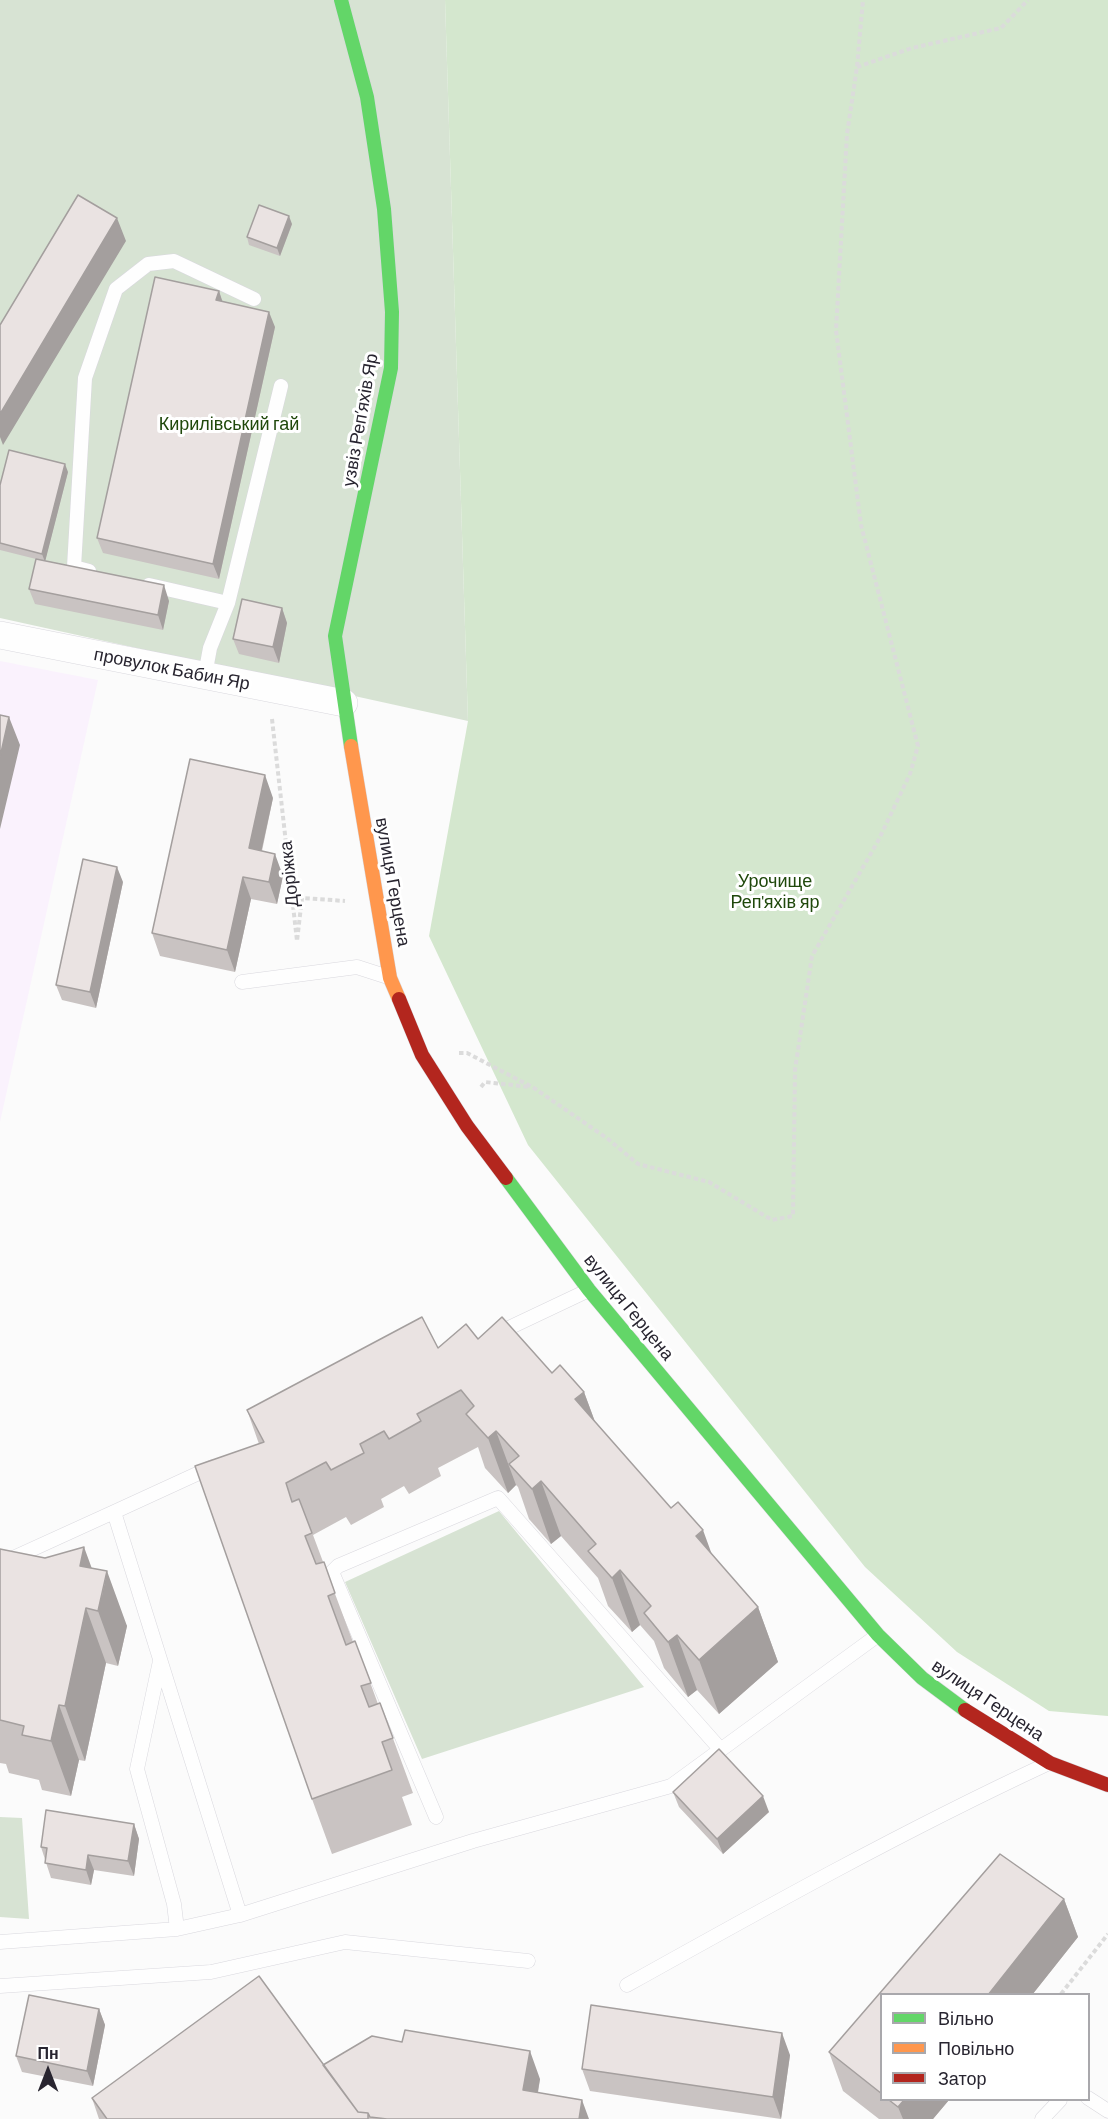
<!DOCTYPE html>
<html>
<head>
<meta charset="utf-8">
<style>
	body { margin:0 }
	#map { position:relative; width:1108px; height:2119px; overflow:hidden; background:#fbfbfb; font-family:Barlow,sans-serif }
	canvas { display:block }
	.legend { position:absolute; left:880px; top:1993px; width:210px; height:108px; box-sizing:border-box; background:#fff; border:2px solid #a9a8ac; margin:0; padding:8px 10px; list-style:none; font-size:18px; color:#282530 }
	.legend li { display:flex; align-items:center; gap:12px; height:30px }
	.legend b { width:30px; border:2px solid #a9a8ac }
	.north { position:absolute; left:18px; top:2041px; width:60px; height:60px; -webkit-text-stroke:4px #fff; paint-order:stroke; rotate:0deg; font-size:16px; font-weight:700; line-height:24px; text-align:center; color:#282530 }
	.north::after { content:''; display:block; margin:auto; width:21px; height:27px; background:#282530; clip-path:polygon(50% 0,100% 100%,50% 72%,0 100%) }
</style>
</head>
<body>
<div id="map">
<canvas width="1108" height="2119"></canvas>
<ul class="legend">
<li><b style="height:8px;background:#63d668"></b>Вільно</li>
<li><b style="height:8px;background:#ff974d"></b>Повільно</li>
<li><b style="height:8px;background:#b3261e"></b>Затор</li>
</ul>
<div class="north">Пн</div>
</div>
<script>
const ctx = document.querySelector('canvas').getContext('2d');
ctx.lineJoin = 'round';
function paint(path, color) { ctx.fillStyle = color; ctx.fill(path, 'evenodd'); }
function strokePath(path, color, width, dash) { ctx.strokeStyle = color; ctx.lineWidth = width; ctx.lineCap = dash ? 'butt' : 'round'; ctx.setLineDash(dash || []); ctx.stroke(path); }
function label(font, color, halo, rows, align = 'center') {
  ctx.font = font + ' Barlow,sans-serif'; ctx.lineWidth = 6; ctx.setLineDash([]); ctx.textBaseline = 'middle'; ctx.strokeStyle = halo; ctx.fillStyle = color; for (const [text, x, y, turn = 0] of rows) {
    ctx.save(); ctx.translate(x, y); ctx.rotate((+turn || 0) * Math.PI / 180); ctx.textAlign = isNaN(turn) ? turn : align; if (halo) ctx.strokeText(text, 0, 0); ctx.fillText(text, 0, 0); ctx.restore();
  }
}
paint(new Path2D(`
	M0 661 98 680 0 1122Z`), '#faf2fd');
paint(new Path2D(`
	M0 0H445L468 721 0 618Z
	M499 1511 644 1687 422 1759 345 1582Z
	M0 1817 22 1818 29 1919 0 1917Z`), '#d7e3d3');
paint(new Path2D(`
	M445 0H1108V1716L1049 1711 957 1652 865 1567 528 1145 429 936 468 721Z`), '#d4e7ce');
const lane = new Path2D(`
	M89 571 74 567 85 378 116 289 148 264 174 261 254 299
	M149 585 228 603
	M205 675 210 648 228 603 281 386
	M242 982 357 967 388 977
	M496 1334 589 1290
	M0 1564 114 1512
	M160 1661 137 1769 174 1904 177 1929
	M436 1817 332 1572 338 1566 498 1498 721 1750
	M240 1915 473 1841 671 1786 878 1635
	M0 1942 177 1929 240 1915 114 1512 212 1467
	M627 1985C765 1908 903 1831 1047 1764
	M0 1986 211 1972 345 1942 528 1961
	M1088 2098 1108 2111
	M1042 2119 1060 2100`);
const street = new Path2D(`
	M0 635 344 703`);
const fast = new Path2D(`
	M341 0 367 97 384 209 392 312 391 368 335 636 351 746
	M506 1178 589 1290 878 1635 922 1678 965 1710`);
const slow = new Path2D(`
	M351 746 390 978 399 999`);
const jam = new Path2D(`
	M399 999 422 1055 467 1126 506 1178
	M965 1710 1050 1763 1108 1785`);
strokePath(lane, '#d9d8de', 15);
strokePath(street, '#d9d8de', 28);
strokePath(fast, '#d9d8de', 15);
strokePath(slow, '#d9d8de', 15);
strokePath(jam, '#d9d8de', 15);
strokePath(new Path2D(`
	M857 67 912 48 1001 28 1028 0
	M272 719 297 941 302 898 345 901
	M459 1053H467L534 1088 608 1139 638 1164 709 1182 772 1220 793 1216 795 1070 812 956 878 841 910 774 918 746 861 525 836 330 847 134 857 67 863 0
	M481 1087 485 1082 530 1087
	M1061 1994 1108 1934`), '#dbdbdb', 4, [4.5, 3]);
strokePath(lane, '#fefefe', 14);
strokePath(street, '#fefefe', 27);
strokePath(fast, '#63d668', 14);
strokePath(slow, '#ff974d', 14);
strokePath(jam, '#b3261e', 14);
paint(new Path2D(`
	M292 224 280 256 249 245 247 237Z
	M219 291 222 302 275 327 219 579 103 553 97 538Z
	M68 472 45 561 169 601 163 630 35 604 29 589 36 559 0 550V485Z
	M282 608 287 623 279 663 239 654 233 639Z
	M273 798 262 851 283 876 277 904 251 899 235 972 160 956 152 933Z
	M123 882 96 1008 62 1000 56 985Z
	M478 1339 552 1373 584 1392 595 1422 758 1607 778 1662 719 1714 697 1690 688 1697 664 1668 654 1641 640 1625 632 1632 608 1606 598 1578 561 1536 551 1544 529 1519 518 1487 516 1485 508 1493 485 1468 478 1447 438 1468 441 1476 409 1494 404 1486 381 1499 384 1507 351 1525 346 1517 313 1535 353 1642 355 1641 378 1704 380 1703 413 1793 402 1797 412 1825 332 1854 312 1799 259 1444 247 1410 438 1348Z
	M0 1549 91 1568 127 1626 118 1666 106 1663 85 1761 79 1760 71 1796 42 1790 39 1780 9 1773 6 1764 0 1763Z
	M673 1792 769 1812 723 1854 679 1807Z
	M134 1824 139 1839 134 1876 94 1870 91 1885 51 1878 41 1847Z
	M1000 1854 1064 1899 1078 1937 1032 1995H882V2100H949L933 2119H879L843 2091 829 2052Z
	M99 2009 105 2025 93 2086 22 2072 16 2056Z
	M790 2055 781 2119 590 2091 582 2069Z
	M323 2065 540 2079 538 2093 579 2119H99L92 2098Z`), '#c9c3c2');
paint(new Path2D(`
	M289 216 292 224 280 256 277 248Z
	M117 218 126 241 3 445 0 437V414Z
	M219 291 224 306 216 300Z
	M269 312 275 327 219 579 213 564Z
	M65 464 68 472 45 562 42 554Z
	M164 585 169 601 163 630 158 615Z
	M282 608 287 623 279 663 273 647Z
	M9 717 20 745 0 829V757Z
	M265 775 273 798 257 871 249 848Z
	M275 854 283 876 277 904 269 882Z
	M117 867 123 882 96 1008 90 992Z
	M243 877 251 899 235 972 227 950Z
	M584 1392 604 1446 575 1399Z
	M496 1431 516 1485 508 1493 488 1438Z
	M541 1481 561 1536 551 1544 532 1489Z
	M703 1530 723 1585 696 1536Z
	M84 1547 102 1596 107 1571 127 1626 118 1666 98 1611 80 1566Z
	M620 1570 640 1625 632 1632 612 1578Z
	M758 1607 778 1662 719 1714 699 1660Z
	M86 1608 106 1663 85 1761 65 1706Z
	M677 1635 697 1690 688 1697 668 1642Z
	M59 1705 79 1760 71 1796 51 1741Z
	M763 1796 769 1812 723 1854 717 1839Z
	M134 1824 139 1839 134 1876 128 1861Z
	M88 1855 94 1870 91 1885 86 1870Z
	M1064 1899 1078 1937 1032 1995H988Z
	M99 2009 105 2025 93 2086 87 2071Z
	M782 2033 790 2055 781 2119 773 2097Z
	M530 2051 540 2079 533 2119 523 2090Z
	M582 2100 589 2119H579Z
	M904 2100H949L933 2119H903L898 2107Z`), '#a49f9e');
const building = new Path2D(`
	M78 195 117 218 0 414V325Z
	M259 205 289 216 277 248 247 237Z
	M155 277 219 291 216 300 269 312 213 564 97 538Z
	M9 450 65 464 42 554 0 543V485Z
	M36 559 164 585 158 615 29 589Z
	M242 599 282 608 273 647 233 639Z
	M0 715 9 717 0 757Z
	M190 759 265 775 249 848 275 854 269 882 243 877 227 950 152 933Z
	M83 859 117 867 90 992 56 985Z
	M422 1317 438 1348 466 1324 478 1339 502 1317 552 1373 560 1365 584 1392 575 1399 671 1508 678 1502 703 1530 696 1536 758 1607 699 1660 677 1635 668 1642 644 1613 651 1606 620 1570 612 1578 588 1551 596 1544 541 1481 532 1489 509 1464 519 1456 496 1431 488 1438 466 1414 474 1406 461 1390 417 1414 421 1421 389 1439 384 1431 360 1444 364 1453 331 1470 326 1462 286 1483 292 1502 299 1499 312 1533 305 1536 316 1564 324 1562 335 1593 328 1596 346 1645 355 1641 371 1683 361 1686 369 1707 380 1703 393 1738 382 1742 392 1770 312 1799 195 1466 264 1442 247 1410Z
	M84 1547 80 1566 107 1571 98 1611 86 1608 65 1706 59 1705 51 1741 22 1735 24 1726 0 1720V1549L45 1558Z
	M719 1749 763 1796 717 1839 673 1792Z
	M46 1810 134 1824 128 1861 88 1855 86 1870 45 1863 47 1848 41 1847Z
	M1000 1854 1064 1899 988 1995H882V2094L829 2052Z
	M259 1976 358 2112 368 2113V2119H107L92 2098Z
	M29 1995 99 2009 87 2071 16 2056Z
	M591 2005 782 2033 773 2097 582 2069Z
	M405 2030 530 2051 523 2090 582 2100 579 2119H387L370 2117 368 2113 358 2112 323 2065 372 2036 402 2042Z
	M889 2100H904L898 2107Z`);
paint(building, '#eae3e2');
strokePath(building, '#a49f9e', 1.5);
label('18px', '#282530', '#fff', [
	["узвіз Репʼяхів Яр",360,420,-80],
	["провулок Бабин Яр",172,669,11],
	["Доріжка",289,874,-96],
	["вулиця Герцена",393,882,80],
	["вулиця Герцена",629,1307,51],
	["вулиця Герцена",988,1700,34]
]);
label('18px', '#1f480b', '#fff', [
	["Кирилівський гай",229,424],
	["Урочище",775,881],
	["Реп'яхів яр",775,902]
]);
</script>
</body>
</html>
